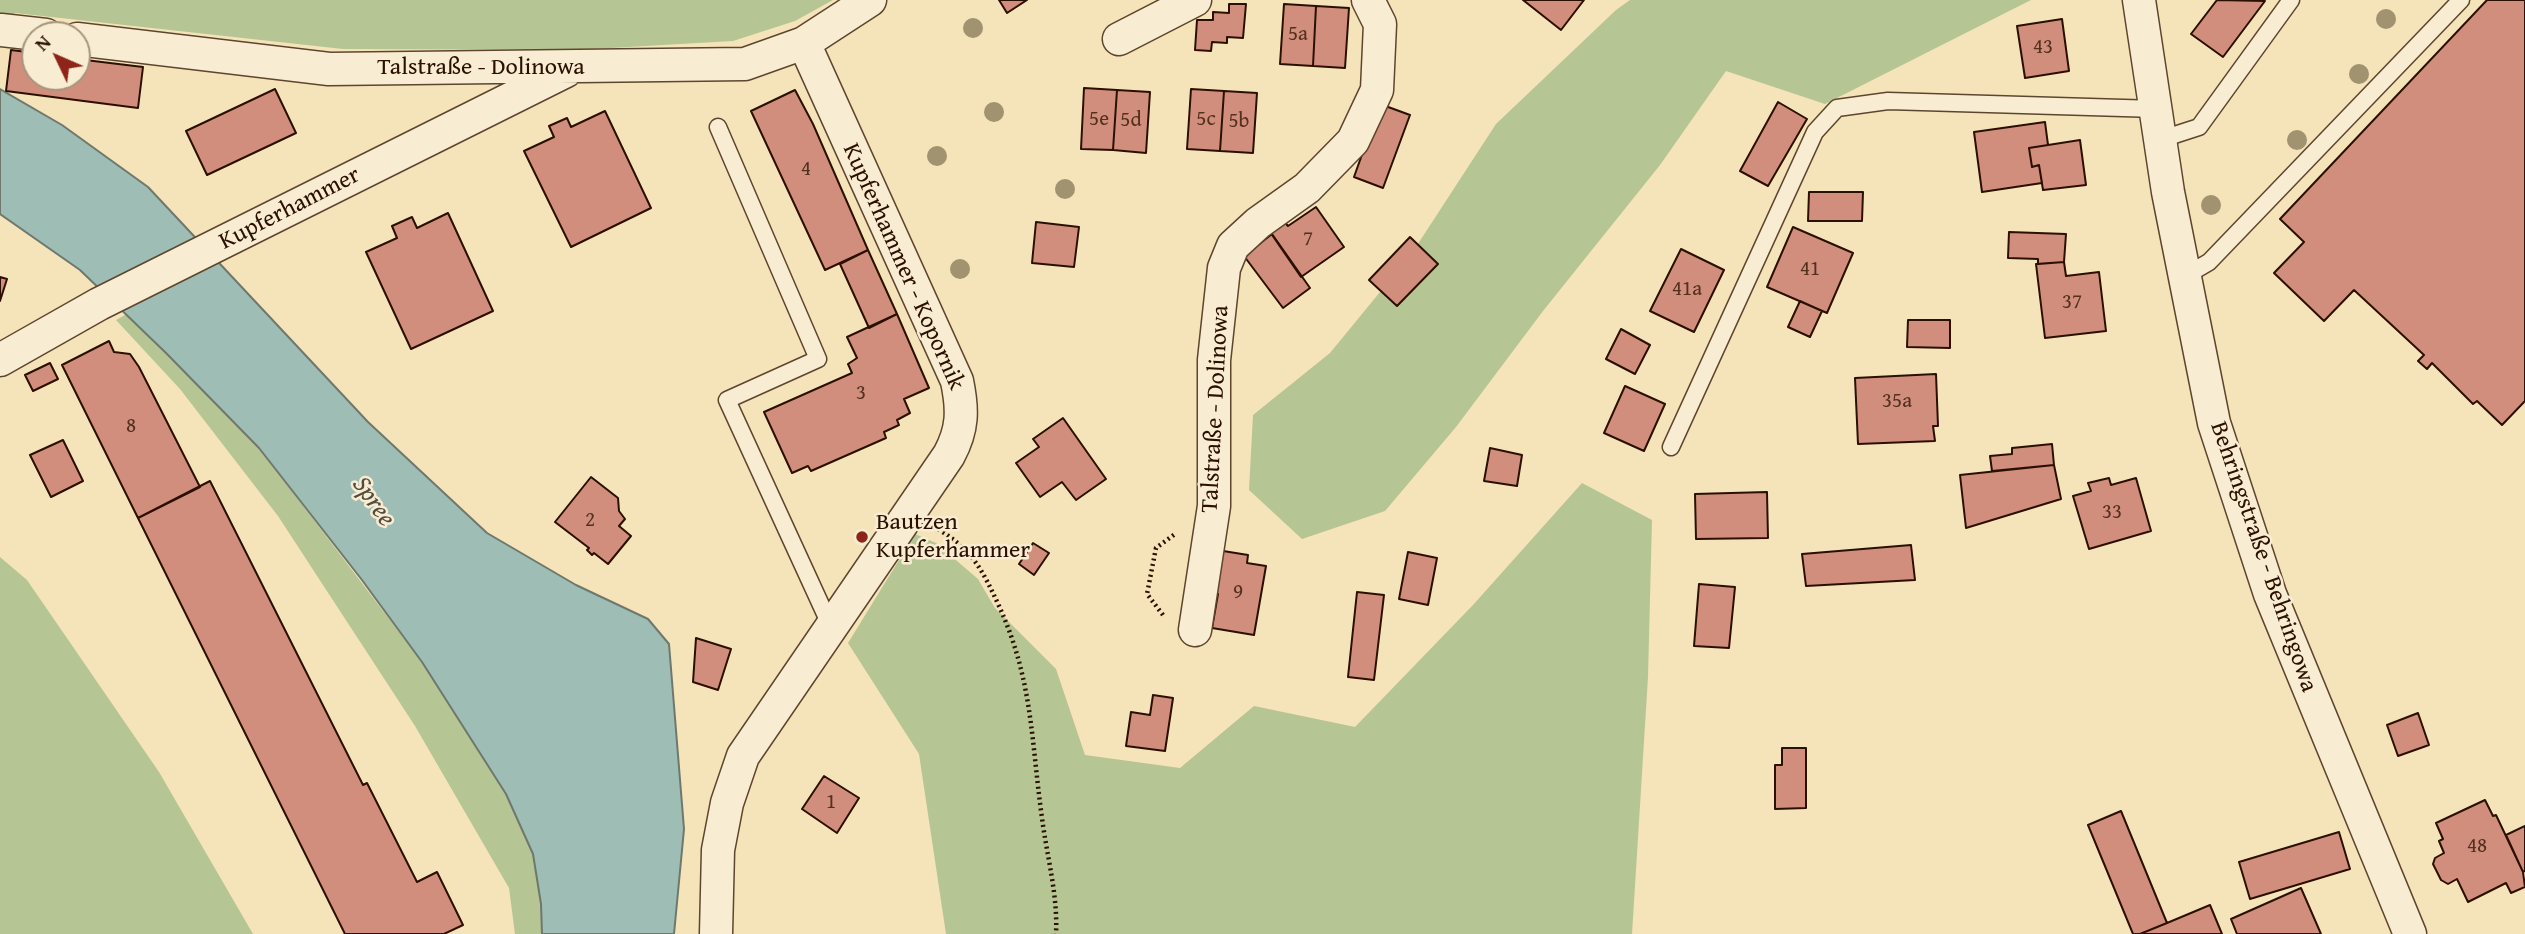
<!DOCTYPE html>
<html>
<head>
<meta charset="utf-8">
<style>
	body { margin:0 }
	#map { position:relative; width:2525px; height:934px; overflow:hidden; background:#f5e3ba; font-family:"Gentium Book Plus",serif }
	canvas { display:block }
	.north { position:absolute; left:21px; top:21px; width:70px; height:70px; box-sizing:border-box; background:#f8edd2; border:2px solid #a6957e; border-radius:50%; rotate:314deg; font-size:19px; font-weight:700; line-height:28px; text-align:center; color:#2b1000 }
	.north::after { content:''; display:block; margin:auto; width:24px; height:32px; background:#8f2418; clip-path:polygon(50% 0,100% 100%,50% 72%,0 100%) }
</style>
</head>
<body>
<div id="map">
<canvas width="2525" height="934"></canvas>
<div class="north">N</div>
</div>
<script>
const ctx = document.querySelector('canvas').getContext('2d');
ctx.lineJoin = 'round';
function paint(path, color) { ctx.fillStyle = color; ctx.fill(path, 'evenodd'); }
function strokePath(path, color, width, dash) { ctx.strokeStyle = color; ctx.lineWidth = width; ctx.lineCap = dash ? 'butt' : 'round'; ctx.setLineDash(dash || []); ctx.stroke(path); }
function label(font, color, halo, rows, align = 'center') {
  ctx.font = font + ' "Gentium Book Plus",serif'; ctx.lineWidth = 5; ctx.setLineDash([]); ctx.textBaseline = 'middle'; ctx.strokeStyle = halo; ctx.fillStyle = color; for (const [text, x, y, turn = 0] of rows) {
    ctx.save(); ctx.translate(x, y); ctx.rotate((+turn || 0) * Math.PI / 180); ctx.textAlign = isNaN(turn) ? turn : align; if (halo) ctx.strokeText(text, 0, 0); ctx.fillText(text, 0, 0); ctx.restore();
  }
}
paint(new Path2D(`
	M0 0H833L795 21 733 41 576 50 343 49 15 13 0 30Z
	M1630 0H2031L1825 104 1726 71 1660 165 1543 311 1456 427 1385 511 1302 539 1249 490 1253 415 1330 353 1412 253 1496 124 1616 10Z
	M127 314 259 448 422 662 506 794 533 854 541 904 542 934H515L509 888 415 726 278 516 180 389 116 320Z
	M1582 483 1652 520 1648 677 1632 934H946L919 754 848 643 915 534 936 543 978 579 995 608 1056 669 1085 755 1180 768 1254 706 1355 727 1473 605Z
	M0 557 27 580 159 772 253 934H0Z`), '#b6c594');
const water = new Path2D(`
	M0 89 62 125 148 187 368 422 487 533 576 585 648 619 669 644 684 829 674 934H542L541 904 533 854 506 794 422 662 362 580 259 448 166 353 80 270 0 214Z`);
paint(water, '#9dbdb5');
strokePath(water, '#6f786d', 2);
const building = new Path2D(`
	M999 0H1027L1007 13Z
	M1523 0H1584L1561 30Z
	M2217 0 2265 1 2223 57 2191 34Z
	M2487 0H2525V401L2502 425 2477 401 2473 404 2432 363 2427 369 2418 361 2424 355 2354 290 2324 321 2274 273 2304 242 2280 219Z
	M1229 4H1246L1243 38 1227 37V43L1212 42 1211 51 1195 50 1197 20H1213V12L1229 13Z
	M1284 4 1316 6 1313 66 1280 64Z
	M1316 6 1349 8 1345 68 1313 66Z
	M2062 19 2069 71 2025 78 2017 26Z
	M11 50 35 53V77H77V59L143 67 138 108 6 91Z
	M1084 88 1117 90 1113 150 1081 149Z
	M275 89 296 133 207 175 186 131Z
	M1191 89 1224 91 1220 151 1187 149Z
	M795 90 813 124 868 250 825 270 751 111Z
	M1117 90 1150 92 1146 153 1113 150Z
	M1224 91 1257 93 1253 153 1220 151Z
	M1778 102 1807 119 1768 186 1740 171Z
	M1380 104 1410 115 1383 188 1354 177Z
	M605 111 651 208 571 247 524 151 554 137 549 126 567 118 571 127Z
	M2045 122 2048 145 2029 148 2032 167 2039 165 2042 183 1982 192 1974 132Z
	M2080 140 2086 185 2043 190 2039 165 2032 167 2029 148Z
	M1809 192H1863L1862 221H1808Z
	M1316 207 1344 247 1301 277 1268 229 1282 219 1288 226Z
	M448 213 493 311 411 349 366 252 397 238 392 226 412 217 417 228Z
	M1036 222 1079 227 1074 267 1032 263Z
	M1793 227 1853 253 1827 313 1767 287Z
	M2009 232 2066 234 2064 262 2038 264V259L2008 258Z
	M1272 234 1310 288 1283 308 1244 256Z
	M1410 237 1438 264 1397 306 1369 280Z
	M1681 249 1724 270 1694 332 1650 311Z
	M868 250 897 314 869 328 840 264Z
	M2064 262 2066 276 2099 272 2106 331 2045 338 2036 264Z
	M0 277 7 279 0 301Z
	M1800 301 1822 311 1810 337 1788 327Z
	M897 314 929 388 904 399 910 413 897 420 899 425 884 432 886 438 811 471 808 466 792 473 764 412 852 373 848 364 857 358 847 337Z
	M1908 320H1950V348L1907 347Z
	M1621 329 1650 345 1635 374 1606 359Z
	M109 341 114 352 130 354 139 367 200 487 138 518 62 365Z
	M50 363 58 379 33 391 25 375Z
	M1936 374 1938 426H1933L1935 441 1858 444 1855 378Z
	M1625 386 1665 404 1644 451 1604 433Z
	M1063 418 1106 479 1076 500 1062 482 1040 497 1016 463 1039 447 1033 439Z
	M63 440 83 481 51 497 30 455Z
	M2052 444 2054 465 1992 471 1990 456 2012 454V448Z
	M1490 448 1522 455 1517 486 1484 481Z
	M2054 465 2061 499 1966 528 1960 475Z
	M591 477 618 498 619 511 625 519 619 526 631 536 608 564 594 553 592 555 587 550 589 548 555 522Z
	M2109 478 2111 485 2136 478 2151 531 2089 549 2073 496 2091 491 2088 483Z
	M210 481 363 785 367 783 417 882 437 872 463 925 444 934H345L138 518Z
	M1767 492 1768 538 1696 539 1695 494Z
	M1033 543 1049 553 1034 575 1019 564Z
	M1911 545 1915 580 1806 586 1802 554Z
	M1217 550 1248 555 1247 563 1266 566 1254 635 1212 628 1218 594 1210 592Z
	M1408 552 1437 558 1428 605 1399 599Z
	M1699 584 1735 587 1729 648 1694 646Z
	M1357 592 1384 595 1374 680 1348 677Z
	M696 638 731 649 718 690 693 682Z
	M1153 695 1173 698 1165 751 1126 746 1131 712 1150 715Z
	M2418 713 2429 745 2398 756 2387 725Z
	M1782 748H1806V808L1775 809V765H1782Z
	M824 776 859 798 837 833 802 809Z
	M2485 800 2493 816 2496 815 2523 872 2525 887 2511 893 2506 883 2468 902 2457 879 2448 884 2441 880 2433 864 2435 858 2444 853 2439 841 2443 839 2436 823Z
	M2121 811 2167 923 2140 934H2133L2088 825Z
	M2525 826V871L2523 872 2506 835Z
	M2339 832 2350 869 2250 899 2239 862Z
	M2301 888 2321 934H2237L2231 919Z
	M2210 905 2222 934H2140L2167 923Z`);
paint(building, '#d18e7d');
strokePath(building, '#2b1000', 2);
const service = new Path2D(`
	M718 127 818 359 727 400 832 629
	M2162 139 2199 127 2291 0
	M2185 276 2209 262 2461 0
	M1671 447 1815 132 1837 108 1888 101 2157 109`);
const minor = new Path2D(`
	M2139 0 2168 192 2214 423 2270 594 2410 934
	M1 30 46 35
	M77 39 329 69 745 64 804 43 870 0
	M1119 39 1195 0
	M0 360 99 304 566 71
	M1195 630 1214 506V360L1224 268 1233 246 1258 223 1307 188 1353 141 1377 90 1380 24 1368 0
	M716 934 718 850 727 803 743 756 949 455C963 429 963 410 957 381L804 43`);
strokePath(service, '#5e452e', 19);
strokePath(minor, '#5e452e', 35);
strokePath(new Path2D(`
	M938 529C973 551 982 569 999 606 1033 681 1031 740 1042 818 1047 857 1058 895 1056 934
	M1163 615 1147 594 1156 548 1175 534`), '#2b1000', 4.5, [2, 3.5]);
strokePath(service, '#f8edd2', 16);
strokePath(minor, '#f8edd2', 32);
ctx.fillStyle = '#a19270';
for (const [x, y] of [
	[2386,19],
	[973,28],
	[2359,74],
	[994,112],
	[2297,140],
	[937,156],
	[1065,189],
	[2211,205],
	[960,269]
]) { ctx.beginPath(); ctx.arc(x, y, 10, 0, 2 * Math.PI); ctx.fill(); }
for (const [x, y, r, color] of [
	[862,537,7,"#8f2418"]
]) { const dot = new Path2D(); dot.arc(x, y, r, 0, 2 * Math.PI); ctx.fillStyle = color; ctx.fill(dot); strokePath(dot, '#f8edd2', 2.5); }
label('21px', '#54301f', null, [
	["5a",1298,35],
	["43",2043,48],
	["5e",1099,120],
	["5c",1206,120],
	["5d",1131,121],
	["5b",1239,122],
	["4",806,170],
	["7",1308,240],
	["41",1810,270],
	["41a",1687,290],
	["37",2072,303],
	["3",861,394],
	["35a",1897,402],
	["8",131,427],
	["33",2112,513],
	["2",590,521],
	["9",1238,593],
	["1",831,803],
	["48",2477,847]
]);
label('24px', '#2b1000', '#f8edd2', [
	["Talstraße - Dolinowa",481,68],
	["Kupferhammer",290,209,-27],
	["Kupferhammer - Kopornik",903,267,66],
	["Talstraße - Dolinowa",1216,409,-87],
	["Behringstraße - Behringowa",2263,557,71]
]);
label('24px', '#2b1000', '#f8edd2', [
	["Bautzen",876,523],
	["Kupferhammer",876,551]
], 'left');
label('italic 26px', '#534d3f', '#f8edd2', [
	["Spree",373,502,55]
]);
</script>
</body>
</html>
